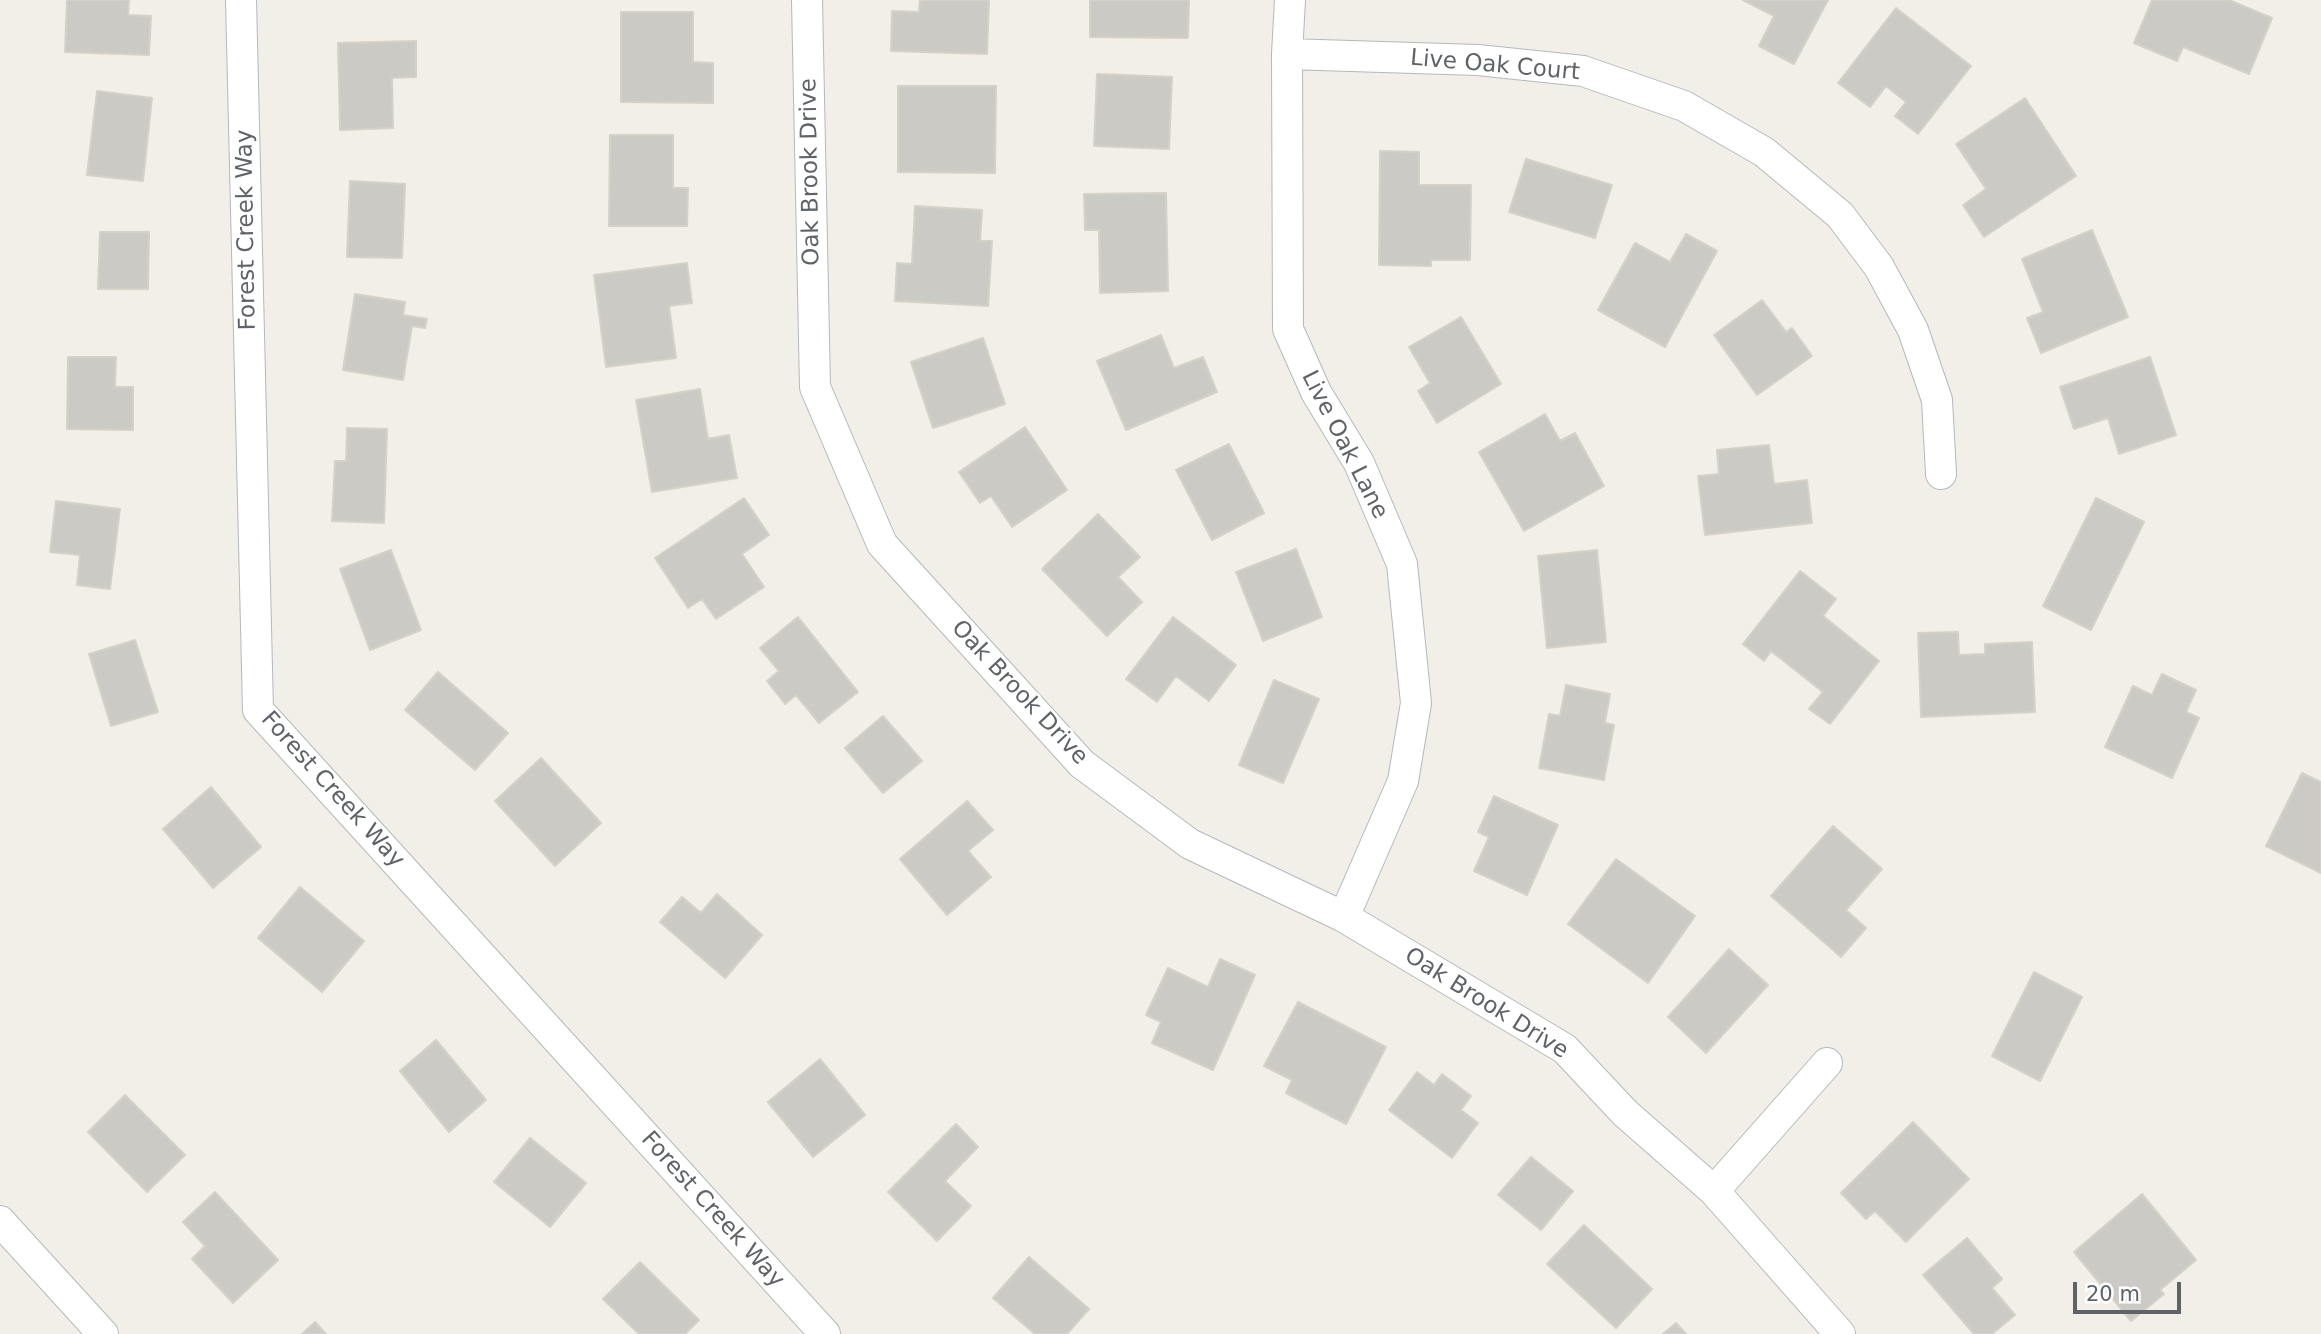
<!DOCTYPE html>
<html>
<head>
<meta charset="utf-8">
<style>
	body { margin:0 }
	#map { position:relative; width:2321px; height:1334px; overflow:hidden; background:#f1efe8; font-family:"DejaVu Sans",sans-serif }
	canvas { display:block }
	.scale { position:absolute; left:2073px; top:1282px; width:108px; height:32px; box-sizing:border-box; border:4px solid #5f6368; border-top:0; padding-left:9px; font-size:21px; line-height:24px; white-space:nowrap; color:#5f6368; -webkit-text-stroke:5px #fff; paint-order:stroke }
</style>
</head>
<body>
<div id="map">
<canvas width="2321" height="1334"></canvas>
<div class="scale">20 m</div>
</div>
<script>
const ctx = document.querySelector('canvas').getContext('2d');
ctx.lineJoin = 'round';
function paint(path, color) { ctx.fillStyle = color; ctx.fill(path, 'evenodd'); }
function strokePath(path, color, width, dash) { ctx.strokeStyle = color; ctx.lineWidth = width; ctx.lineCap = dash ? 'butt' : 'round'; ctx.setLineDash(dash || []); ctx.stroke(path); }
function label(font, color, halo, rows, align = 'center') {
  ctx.font = font + ' "DejaVu Sans",sans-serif'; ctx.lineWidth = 5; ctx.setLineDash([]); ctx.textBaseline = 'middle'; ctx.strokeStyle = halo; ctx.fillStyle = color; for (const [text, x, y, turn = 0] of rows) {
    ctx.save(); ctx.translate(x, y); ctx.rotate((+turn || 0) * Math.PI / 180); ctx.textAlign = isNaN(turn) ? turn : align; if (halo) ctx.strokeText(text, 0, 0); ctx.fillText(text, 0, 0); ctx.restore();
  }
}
const building = new Path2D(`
	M67 0H129L128 15 151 16 149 55 65 52Z
	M920 0H989L987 54 891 51 892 11 919 12Z
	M1090 0H1189L1188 38 1090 37Z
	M1743 0H1828L1794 64 1759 46 1774 16Z
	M2152 0H2229L2272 18 2249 74 2183 47 2177 61 2134 43Z
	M1896 8 1971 66 1918 134 1895 116 1906 102 1886 86 1870 107 1838 83Z
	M621 12H693V62L713 63V103L621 102Z
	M416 41V77L392 78 393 128 340 130 338 43Z
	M1097 74 1172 77 1169 149 1094 146Z
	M898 86H996L995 173 898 172Z
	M97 91 152 98 143 181 87 175Z
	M2025 98 2076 176 1984 237 1963 205 1986 189 1956 144Z
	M610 135H673V188H688L687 226H609Z
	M1380 151 1419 152V185H1471L1470 260H1431V266L1379 265Z
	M1526 159 1612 185 1595 238 1509 212Z
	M350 181 405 184 402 258 347 257Z
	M1166 193 1168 291 1100 293 1099 230H1085L1084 194Z
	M915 206 982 210 980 241H992L988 306 895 301 897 263 912 264Z
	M2092 230 2128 317 2041 353 2027 318 2043 312 2022 259Z
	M100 232H149L148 289H98Z
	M1686 234 1717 251 1665 347 1598 310 1635 243 1670 262Z
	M687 263 692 303 669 306 676 358 606 367 594 275Z
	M355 294 405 302 403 315 427 319 425 328 412 326 403 380 343 370Z
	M1762 300 1786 332 1792 328 1812 356 1757 395 1714 335Z
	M1461 317 1501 384 1437 423 1418 391 1430 383 1409 347Z
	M1161 335 1174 368 1203 357 1217 392 1126 430 1097 361Z
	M983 338 1005 404 933 428 911 362Z
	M68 357H116L115 387H133V430L67 429Z
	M2150 357 2176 435 2119 454 2108 418 2074 429 2060 387Z
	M700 389 708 439 729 435 737 478 652 492 636 400Z
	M1545 414 1560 441 1575 433 1604 486 1524 531 1479 452Z
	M1025 427 1067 490 1012 527 991 496 980 503 959 472Z
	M347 428 387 429 384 523 332 521 335 461H346Z
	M1229 444 1264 513 1212 540 1176 470Z
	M1769 445 1774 484 1807 480 1812 523 1705 535 1698 476 1719 474 1717 450Z
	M744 498 769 535 742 554 764 587 716 619 702 599 688 608 655 558Z
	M2096 498 2144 522 2091 630 2043 606Z
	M56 501 120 509 110 589 77 585 80 555 50 552Z
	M1098 514 1140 557 1118 577 1142 602 1107 636 1042 569Z
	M1296 549 1322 617 1263 641 1236 572Z
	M391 550 421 630 370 650 340 569Z
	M1597 550 1606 642 1547 648 1538 556Z
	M1800 571 1836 599 1823 616 1879 661 1830 724 1809 709 1823 692 1771 651 1764 661 1743 644Z
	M798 617 858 692 819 723 796 695 785 704 767 681 779 671 760 648Z
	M1173 617 1236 665 1209 701 1176 676 1157 702 1126 679Z
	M1958 632 1959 655 1985 654V644L2032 642 2035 712 1921 717 1918 633Z
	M135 640 158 712 111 726 89 654Z
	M438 672 508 733 475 770 405 710Z
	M2162 674 2196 690 2186 712 2199 718 2172 778 2105 747 2133 686 2152 695Z
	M1274 680 1319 699 1283 783 1239 765Z
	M1566 685 1610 694 1605 723 1614 725 1604 780 1539 768 1549 714 1560 716Z
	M883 716 922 761 883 793 845 748Z
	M541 758 601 823 555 866 495 801Z
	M2302 773 2321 782V873L2266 846Z
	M211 787 261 847 213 888 163 829Z
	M1494 796 1558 825 1527 895 1474 871 1489 837 1478 832Z
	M967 801 993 830 968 851 991 877 947 915 900 859Z
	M1833 826 1882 869 1846 910 1866 928 1841 957 1771 896Z
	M1616 859 1695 916 1648 983 1568 924Z
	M300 887 364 941 322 992 258 938Z
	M717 894 762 935 725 978 660 922 682 897 701 913Z
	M1729 949 1768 985 1706 1053 1668 1017Z
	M1220 959 1255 975 1213 1070 1152 1043 1161 1022 1146 1015 1168 968 1208 987Z
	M2034 972 2082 997 2040 1081 1992 1056Z
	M1298 1002 1386 1047 1346 1124 1286 1093 1292 1080 1264 1066Z
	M436 1040 486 1100 449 1132 400 1071Z
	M820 1059 865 1115 813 1157 768 1102Z
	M1417 1072 1434 1085 1442 1074 1471 1096 1461 1110 1478 1123 1452 1158 1389 1110Z
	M125 1095 185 1155 147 1192 88 1132Z
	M1913 1122 1969 1179 1906 1242 1875 1211 1866 1219 1841 1193Z
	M956 1124 978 1147 945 1181 971 1206 937 1241 888 1192Z
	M530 1138 586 1183 550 1227 494 1182Z
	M1531 1157 1573 1191 1541 1230 1498 1195Z
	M215 1192 278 1260 233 1303 192 1259 205 1246 183 1222Z
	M2142 1194 2196 1260 2160 1290 2164 1294 2131 1321 2074 1252Z
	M1584 1225 1652 1289 1616 1328 1547 1264Z
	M1967 1238 2002 1279 1992 1288 2015 1315 1992 1334H1974L1923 1275Z
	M1029 1257 1089 1309 1067 1334H1035L993 1298Z
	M640 1262 699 1320 685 1334H639L603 1299Z
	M315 1322 326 1334H302Z
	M1676 1323 1686 1334H1663Z`);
paint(building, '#cccac5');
strokePath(building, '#d6d1c6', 2);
const minor = new Path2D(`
	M241 0 258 710 825 1334
	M807 0 815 387 882 544 1082 764 1190 844 1344 917 1565 1049 1625 1113 1714 1191 1840 1334
	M1290 0 1287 54 1288 329 1316 392 1359 463 1402 564 1416 703 1403 781 1344 917
	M1287 54 1478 60 1583 71 1684 106 1764 152 1840 215 1879 267 1913 330 1937 400 1941 474
	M1714 1191 1827 1063
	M0 1221 103 1334`);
strokePath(minor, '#b5b8bc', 32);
strokePath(minor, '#fff', 30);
label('23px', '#5f6368', '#fff', [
	["Live Oak Court",1495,66,5],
	["Oak Brook Drive",811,172,-91],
	["Forest Creek Way",247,230,-91],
	["Live Oak Lane",1344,445,63],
	["Oak Brook Drive",1019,693,47],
	["Forest Creek Way",332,790,48],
	["Oak Brook Drive",1486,1004,32],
	["Forest Creek Way",712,1210,48]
]);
</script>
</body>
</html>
